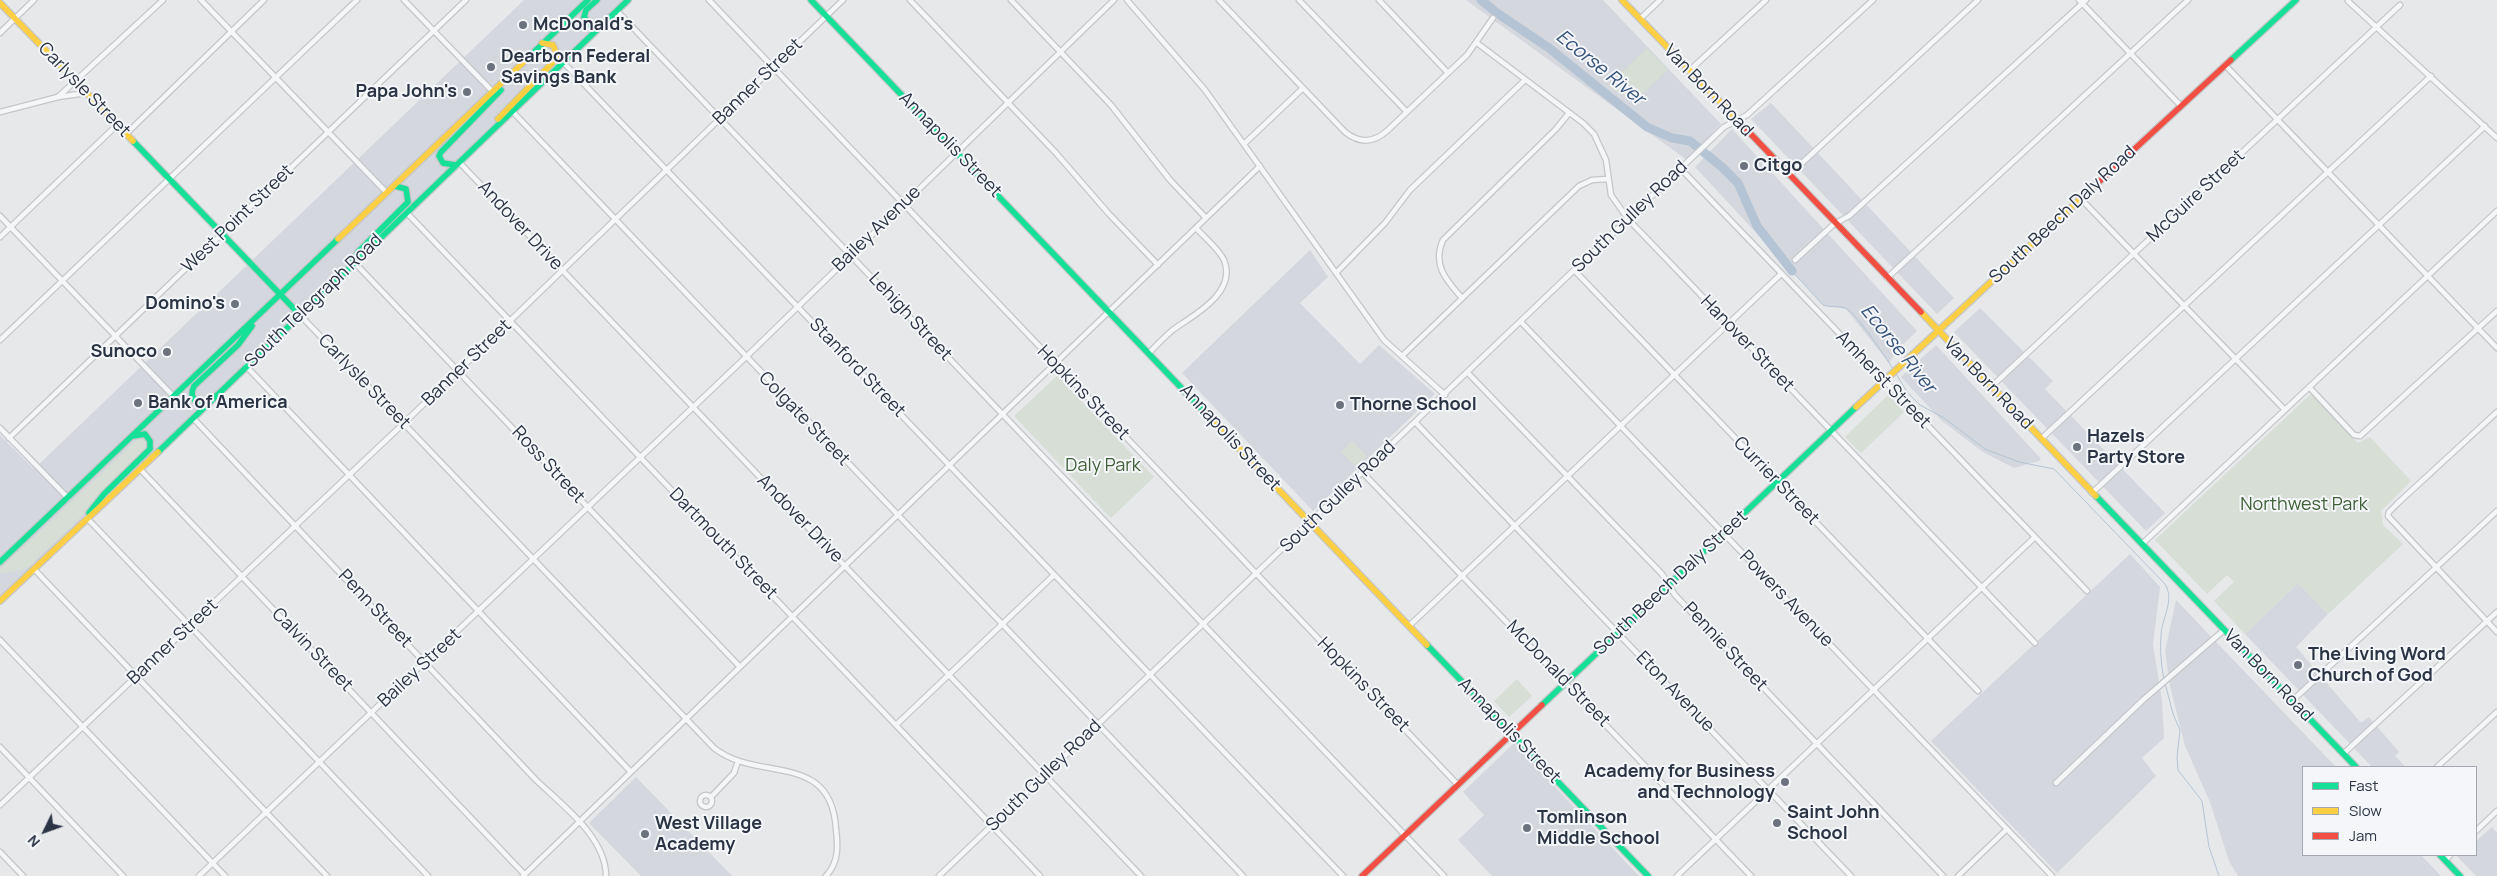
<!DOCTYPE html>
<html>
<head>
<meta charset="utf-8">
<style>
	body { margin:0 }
	#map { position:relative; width:2497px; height:876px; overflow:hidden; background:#e6e8ea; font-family:Manrope,sans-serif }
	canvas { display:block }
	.legend { position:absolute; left:2302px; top:766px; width:175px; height:90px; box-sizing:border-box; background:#f4f6f9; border:1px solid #a4a8b1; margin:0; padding:6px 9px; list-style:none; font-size:15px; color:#2b3445 }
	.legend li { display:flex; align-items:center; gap:10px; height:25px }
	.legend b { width:25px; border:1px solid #a4a8b1 }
	.north { position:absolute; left:20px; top:806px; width:50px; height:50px; -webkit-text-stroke:4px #f4f6f9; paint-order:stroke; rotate:228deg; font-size:14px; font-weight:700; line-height:20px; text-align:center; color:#2b3445 }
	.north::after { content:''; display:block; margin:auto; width:18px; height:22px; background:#2b3445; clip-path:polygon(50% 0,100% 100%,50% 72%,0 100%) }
</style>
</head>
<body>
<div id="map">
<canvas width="2497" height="876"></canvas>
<ul class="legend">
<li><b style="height:6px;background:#16e098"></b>Fast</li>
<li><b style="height:6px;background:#ffcf43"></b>Slow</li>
<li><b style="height:6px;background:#f24e42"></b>Jam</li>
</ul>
<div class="north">N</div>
</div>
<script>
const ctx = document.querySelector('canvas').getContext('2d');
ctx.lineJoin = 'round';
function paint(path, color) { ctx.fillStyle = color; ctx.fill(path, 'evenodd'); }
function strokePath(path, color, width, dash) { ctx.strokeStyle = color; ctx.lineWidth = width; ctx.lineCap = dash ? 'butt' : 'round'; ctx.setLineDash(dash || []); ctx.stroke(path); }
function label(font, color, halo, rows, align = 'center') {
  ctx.font = font + ' Manrope,sans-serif'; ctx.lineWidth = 4; ctx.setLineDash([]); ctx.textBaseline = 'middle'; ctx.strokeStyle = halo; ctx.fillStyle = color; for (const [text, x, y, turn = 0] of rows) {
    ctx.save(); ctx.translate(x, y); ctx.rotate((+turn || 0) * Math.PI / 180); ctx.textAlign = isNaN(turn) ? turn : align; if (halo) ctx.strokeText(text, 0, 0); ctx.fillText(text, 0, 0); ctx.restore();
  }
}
paint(new Path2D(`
	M524 0H628L0 602V435L34 469Z
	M1466 0H1603L1721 124 1687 160Z
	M1771 103 1954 298 1937 314 1751 119Z
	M1732 129 1917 331 1899 348 1889 363 1846 309 1823 305 1695 167Z
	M1310 250 1328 277 1300 303 1360 364 1379 345 1435 394 1313 511 1182 373Z
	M1980 308 2053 381 2045 389 2165 513 2146 531 1954 332Z
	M1936 345 2041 459 2039 461 2014 468 1983 452 1942 421 1901 377Z
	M2130 554 2160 587 2153 644 2162 701 2164 738 2142 758 2156 776 2057 873 1931 741Z
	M2298 583 2328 614 2296 647 2361 723 2369 717 2399 752 2395 756 2406 767H2372L2245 634Z
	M2176 600 2336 767H2303V855H2421L2441 876H2238L2229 861 2210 802 2185 746 2170 686 2165 651Z
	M1514 743 1619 855 1639 876H1492L1458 840 1484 815 1463 792Z
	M636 777 701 844 732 876H641L589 823Z
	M2492 827 2497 833V876H2476L2456 855H2476V841Z`), '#d4d7dd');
paint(new Path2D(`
	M1647 48 1668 70 1634 102 1608 86Z
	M1057 376 1154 477 1111 518 1014 416Z
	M2311 394 2358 443 2370 437 2411 481 2381 511 2383 525 2403 544 2328 614 2298 583 2245 634 2214 601 2234 582 2227 575 2207 594 2155 540Z
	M1888 395 1904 412 1861 453 1845 437Z
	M139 438 145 442 146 448 71 527 26 569 0 574V569Z
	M1352 441 1367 456 1356 467 1341 452Z
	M1517 679 1532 696 1509 717 1494 701Z`), '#d6ded6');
strokePath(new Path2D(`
	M1792 271 1823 305C1831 308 1839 305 1847 309 1858 316 1885 356 1893 369
	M1895 372 1907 392 1920 405 1944 418 1985 449 2019 462 2054 469 2165 584C2175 600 2162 618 2161 635 2160 650 2161 665 2164 679
	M2165 683 2173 714 2180 730 2177 757 2178 770 2202 801 2209 847 2219 876`), '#b4c4d5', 1);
strokePath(new Path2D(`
	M1481 0 1497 13 1549 48 1647 127 1672 138 1690 141 1722 167 1738 183 1757 226 1792 271`), '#b4c4d5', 9);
const street = new Path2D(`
	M201 0 387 193
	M404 0 493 92
	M709 0 1458 785
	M910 0 1056 153 1109 214 1158 265
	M1011 0 1111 105 1170 180 1206 218
	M1127 0 1205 90 1384 340 1445 395
	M1219 0 1345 132C1360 144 1374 143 1388 130L1467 55 1493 18
	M1299 0 1407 112
	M1379 0 1448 73
	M2079 0 2181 106
	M2348 1 2497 138
	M617 11 1444 876
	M1640 19 1660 0
	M0 33 34 0
	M1477 43 1583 123 1594 134 1606 160 1611 195 1628 219 2035 643
	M563 62 1343 876
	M2225 65 2497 348
	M1689 71 1766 0
	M58 97 163 0
	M512 111 1243 876
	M0 112 58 97 86 93
	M126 134 264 0
	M1244 144 1303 88
	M459 162 1141 876
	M1681 169 2087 591
	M1789 175 1978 0
	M2081 199 2285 410
	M407 213 1040 876
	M0 216 174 397
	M0 237 117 125
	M1795 260 1834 224 1849 216 2086 0
	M355 263 740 667
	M1575 271 1978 691
	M1336 273 1385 223 1410 190 1525 80
	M1887 278 2188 0
	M1462 298C1446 280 1432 265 1443 240L1556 129 1569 113
	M301 316 714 748C758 783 831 750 836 829 838 846 839 862 826 876
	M1521 322 2052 876
	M0 340 357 0
	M1149 353C1157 345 1165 336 1174 329 1196 314 1237 292 1224 260 1218 248 1205 238 1196 228
	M1402 356 1579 186 1592 180 1608 179
	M246 366 631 772
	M1468 373 1662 574 1675 595 1943 876
	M1991 387 2400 5
	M2309 387 2354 435 2360 436 2497 311
	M2497 412 2398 503 2389 512 2388 516 2497 632
	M193 418 536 780C562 805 606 837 606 876
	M1416 423 1851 876
	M0 428 68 498
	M9 438 466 0
	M2041 439 2431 76
	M140 469 525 875
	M1363 473 1751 876
	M2092 493 2485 126
	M87 518 428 876
	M2142 544 2497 211
	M34 569 327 876
	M1409 626 1781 274
	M0 640 225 876
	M2292 701 2497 511
	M896 725 1054 575
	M0 747 123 876
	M2343 754 2497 612
	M2437 767 2497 712
	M2056 783 2143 700 2224 630
	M700 801a6 6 0 1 1 12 0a6 6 0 1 1-12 0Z
	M711 797 734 773 738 761
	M0 805 404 423 843 0
	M2476 831 2497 811
	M0 852 23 876
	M2445 861 2450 855
	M199 876 746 357 1114 0
	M523 876 1260 166
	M939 876 1724 127 1747 115 1873 0
	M1677 876 2035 537
	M1958 876 2007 829`);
const fast = new Path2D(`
	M597 0 586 10 584 17 590 25 600 26
	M811 0 1213 421
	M531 55 588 0
	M2231 60 2296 0
	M133 141 301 316
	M455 165 443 163 439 156 441 152 501 90
	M353 261 358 252 408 202 406 189 395 186
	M207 403H198C191 398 191 393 194 386L238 345 252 326
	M158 452 628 0
	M2096 496 2356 767
	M89 513 104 494 150 449V441L145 434 133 436
	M0 562 338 239
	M1427 645 1648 876
	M1542 705 1856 407
	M2440 855 2460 876`);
const slow = new Path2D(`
	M1622 0 1746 129
	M0 3 133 141
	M498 119 558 57 553 45 542 43
	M338 239 531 55
	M1921 312 2096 496
	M1856 407 2088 192
	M1213 421 1427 645
	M0 601 158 452`);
const jam = new Path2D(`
	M1746 129 1921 312
	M2088 192 2231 60
	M1362 876 1542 705`);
strokePath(street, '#c4c6c8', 7);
strokePath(fast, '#c4c6c8', 8);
strokePath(slow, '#c4c6c8', 8);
strokePath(jam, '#c4c6c8', 8);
strokePath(street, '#f5f6f7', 4.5);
strokePath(fast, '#16e098', 5.5);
strokePath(slow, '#ffcf43', 5.5);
strokePath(jam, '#f24e42', 5.5);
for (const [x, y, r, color] of [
	[523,25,5,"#6c737f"],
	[491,67,5,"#6c737f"],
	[467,92,5,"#6c737f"],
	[1744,166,5,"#6c737f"],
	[235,304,5,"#6c737f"],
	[167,352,5,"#6c737f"],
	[138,403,5,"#6c737f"],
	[1340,405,5,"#6c737f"],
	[2077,447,5,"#6c737f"],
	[2298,665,5,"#6c737f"],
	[1785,782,5,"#6c737f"],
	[1777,823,5,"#6c737f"],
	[1527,828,5,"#6c737f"],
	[645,834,5,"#6c737f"]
]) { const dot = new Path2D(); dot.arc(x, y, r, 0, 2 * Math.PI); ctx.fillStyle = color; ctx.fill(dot); strokePath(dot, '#f4f6f9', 2); }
label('bold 18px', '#2b3445', '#f4f6f9', [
	["McDonald's",533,25],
	["Dearborn Federal",501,57],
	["Savings Bank",501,78],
	["Papa John's",457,92,"right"],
	["Citgo",1754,166],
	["Domino's",225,304,"right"],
	["Sunoco",157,352,"right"],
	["Bank of America",148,403],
	["Thorne School",1350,405],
	["Hazels",2087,437],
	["Party Store",2087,458],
	["The Living Word",2308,655],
	["Church of God",2308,676],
	["Academy for Business",1775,772,"right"],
	["and Technology",1775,793,"right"],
	["Saint John",1787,813],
	["School",1787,834],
	["Tomlinson",1537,818],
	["Middle School",1537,839],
	["West Village",655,824],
	["Academy",655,845]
], 'left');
label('18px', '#2b3445', '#f4f6f9', [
	["Banner Street",758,82,-44],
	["Carlysle Street",84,90,46],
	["Van Born Road",1708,91,46],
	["Annapolis Street",950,145,46],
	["McGuire Street",2196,196,-43],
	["South Beech Daly Road",2063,215,-43],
	["South Gulley Road",1630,217,-44],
	["West Point Street",238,219,-44],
	["Andover Drive",520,226,47],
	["Bailey Avenue",877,229,-44],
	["South Telegraph Road",314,301,-44],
	["Lehigh Street",910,317,47],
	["Hanover Street",1747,344,46],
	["Banner Street",467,363,-44],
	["Stanford Street",857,368,46],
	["Amherst Street",1883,380,46],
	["Carlysle Street",364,382,46],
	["Van Born Road",1988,384,46],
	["Hopkins Street",1083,393,46],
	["Colgate Street",804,419,46],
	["Annapolis Street",1230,438,47],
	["Ross Street",548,465,47],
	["Currier Street",1776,481,46],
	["South Gulley Road",1338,497,-44],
	["Andover Drive",800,519,46],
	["Dartmouth Street",723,544,46],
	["South Beech Daly Street",1671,583,-43],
	["Powers Avenue",1786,599,46],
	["Penn Street",375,609,47],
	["Banner Street",173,642,-43],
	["Pennie Street",1725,647,47],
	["Calvin Street",312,650,46],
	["Bailey Street",420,668,-43],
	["McDonald Street",1558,674,46],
	["Van Born Road",2268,676,46],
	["Hopkins Street",1363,685,46],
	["Eton Avenue",1675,692,46],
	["Annapolis Street",1509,731,46],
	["South Gulley Road",1044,776,-44]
]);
label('18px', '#3f6138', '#f4f6f9', [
	["Daly Park",1103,466],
	["Northwest Park",2304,505]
]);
label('italic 19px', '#34527a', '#f4f6f9', [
	["Ecorse River",1600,68,39],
	["Ecorse River",1898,349,51]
]);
</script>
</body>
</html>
